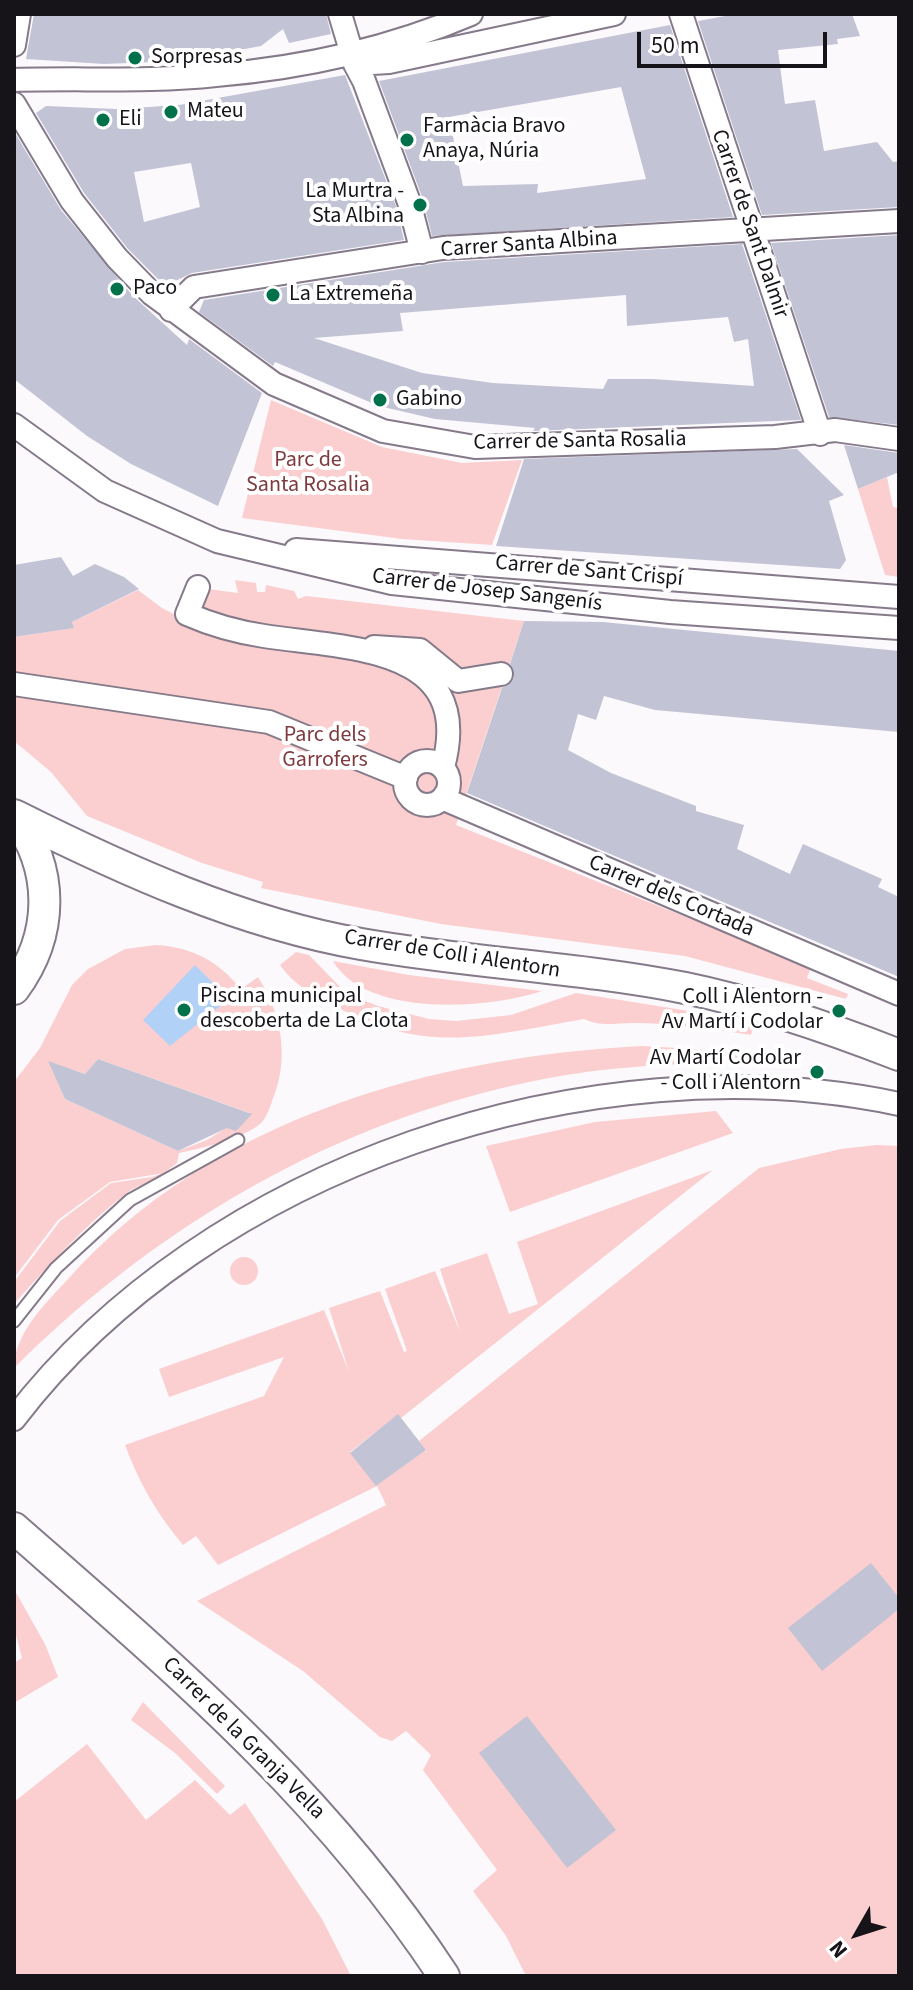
<!DOCTYPE html>
<html>
<head>
<meta charset="utf-8">
<style>
	body { margin:0 }
	#map { position:relative; width:913px; height:1990px; overflow:hidden; background:#fcf9fd; font-family:"Source Sans 3",sans-serif }
	canvas { display:block }
	.frame { position:absolute; inset:0; border:16px solid #171419; pointer-events:none }
	.north { position:absolute; left:817px; top:1894px; width:80px; height:80px; -webkit-text-stroke:6px #fff; paint-order:stroke; rotate:231deg; font-size:22px; font-weight:700; line-height:32px; text-align:center; color:#171419 }
	.north::after { content:''; display:block; margin:auto; width:28px; height:36px; background:#171419; clip-path:polygon(50% 0,100% 100%,50% 72%,0 100%) }
	.scale { position:absolute; left:637px; top:32px; width:190px; height:36px; box-sizing:border-box; border:4px solid #171419; border-top:0; padding-left:10px; font-size:24px; line-height:28px; white-space:nowrap; color:#171419; -webkit-text-stroke:6px #fff; paint-order:stroke }
</style>
</head>
<body>
<div id="map">
<canvas width="913" height="1990"></canvas>
<div class="frame"></div>
<div class="north">N</div>
<div class="scale">50 m</div>
</div>
<script>
const ctx = document.querySelector('canvas').getContext('2d');
ctx.lineJoin = 'round';
function paint(path, color) { ctx.fillStyle = color; ctx.fill(path, 'evenodd'); }
function strokePath(path, color, width, dash) { ctx.strokeStyle = color; ctx.lineWidth = width; ctx.lineCap = dash ? 'butt' : 'round'; ctx.setLineDash(dash || []); ctx.stroke(path); }
function label(font, color, halo, rows, align = 'center') {
  ctx.font = font + ' "Source Sans 3",sans-serif'; ctx.lineWidth = 8; ctx.setLineDash([]); ctx.textBaseline = 'middle'; ctx.strokeStyle = halo; ctx.fillStyle = color; for (const [text, x, y, turn = 0] of rows) {
    ctx.save(); ctx.translate(x, y); ctx.rotate((+turn || 0) * Math.PI / 180); ctx.textAlign = isNaN(turn) ? turn : align; if (halo) ctx.strokeText(text, 0, 0); ctx.fillText(text, 0, 0); ctx.restore();
  }
}
paint(new Path2D(`
	M271 400 382 447 462 463 522 460 492 545 402 539 242 518Z
	M887 477 893 507 899 508V577L885 575 858 489Z
	M235 580 256 583 257 592H265L266 585 294 591 298 599 306 596 524 621 456 825 811 967 807 978 848 994 846 999 685 956 441 924 261 888 263 882 202 863 87 816 51 772 14 741V637L73 628 72 622 138 590 162 608 195 625 208 589 238 593Z
	M156 945C192 947 218 961 241 989L258 977C282 1014 290 1059 272 1101 270 1108 266 1118 261 1123 243 1139 202 1148 179 1153L177 1163 164 1173 110 1182 58 1220 14 1278V1082L40 1048 72 985 88 969 125 949ZM98 1059 250 1113 207 1140 178 1151 65 1099 49 1062 85 1074Z
	M296 952 309 955 347 994 378 1006 429 1019 456 1021 511 1015 576 993 689 1011 753 1027 751 1035C714 1029 677 1024 639 1023 619 1022 602 1028 584 1019 485 1036 427 1056 333 1005 312 994 294 985 280 965Z
	M333 961 409 975 542 991C489 1009 366 1018 333 961Z
	M641 1046 754 1052 770 1058 771 1062C702 1063 634 1064 566 1075 353 1111 166 1217 14 1368 14 1333 46 1303 69 1278 213 1118 432 1057 641 1046Z
	M716 1111 733 1133 510 1212 486 1146 595 1122Z
	M876 1145 899 1146V1976H526L506 1936 473 1891 497 1870 423 1770 431 1755 406 1731 392 1741 380 1737 303 1671 197 1601 386 1505 377 1486 218 1565 196 1536 183 1545C157 1514 139 1483 125 1445L264 1396 284 1357 169 1397 159 1369 324 1310 349 1372 329 1308 380 1291 404 1352 407 1351 385 1289 435 1271 460 1332 440 1269 487 1253 509 1314 538 1304 517 1242 713 1170 401 1418 398 1415 350 1452 377 1485 426 1450 419 1441 759 1168 841 1149Z
	M171 1170C159 1180 140 1183 127 1193 85 1225 49 1265 14 1304V1282L60 1221 111 1183 152 1177Z
	M230 1271a14 14 0 1 1 28 0a14 14 0 1 1-28 0Z
	M14 1589 45 1644 58 1677 14 1703V1663L22 1658 14 1628Z
	M143 1702 225 1786 217 1794 175 1753 131 1720Z
	M87 1744 146 1820 195 1780 230 1815 245 1803 322 1919 351 1976H14V1802Z`), '#fbcfcf');
paint(new Path2D(`
	M195 965 229 999 170 1046 143 1020Z`), '#b2d1f7');
paint(new Path2D(`
	M34 14H326L331 34 289 43 283 29 261 46 179 61 104 64 26 59Z
	M736 14H852L860 36 837 39 838 44 778 50 785 104 815 100 824 151 877 142 893 162 899 161V207L762 215 698 21Z
	M670 25 733 217 432 236 422 197 379 81ZM621 87 646 179 537 193 538 184 463 186 449 117Z
	M345 75 396 206 404 240 192 273 165 286 128 249 84 193 36 113 46 106 117 109 179 105ZM191 163 200 207 144 222 134 172Z
	M15 133 61 210 133 296 187 345 189 339 262 393 218 506 131 464 87 436 14 379Z
	M899 235V425L829 417 771 243Z
	M742 244 801 420 533 431 535 428 435 419 379 406 275 362 273 366 199 312 204 300 444 262ZM626 295 627 326 728 317 734 342 748 339 754 386 653 379H608L603 389 493 383 422 373 314 338 403 331 400 313Z
	M844 445 899 453V472L858 489Z
	M797 449 844 495 829 501 846 560 840 569 496 546 524 459Z
	M61 557 73 576 95 564 124 577 139 589 72 622 74 628 14 637V565Z
	M524 621 603 622 899 651V732L655 710 604 696 596 720 578 714 568 750 611 773 696 806V811L744 825 737 849 790 874 803 844 882 879 878 887 899 897V977L467 793 502 688 514 678 510 664Z
	M98 1059 252 1114 236 1131 227 1128 178 1151 65 1099 48 1061 85 1074Z
	M398 1414 426 1450 376 1486 350 1453Z
	M871 1563 899 1598V1609L822 1671 788 1628Z
	M527 1716 616 1830 567 1868 479 1753Z`), '#c2c3d5');
const lane = new Path2D(`
	M14 1321 56 1268 130 1200 238 1140`);
const street = new Path2D(`
	M340 14 355 64 364 81 409 202 422 252
	M681 14 820 434
	M14 45 19 14
	M355 64 389 62 614 14
	M14 80C81 78 150 82 216 75 303 68 391 48 471 14
	M14 104 72 201 117 258 152 294 274 384 383 431 475 447 775 437 835 430 899 439
	M171 310 194 287 443 248 899 221
	M14 425 105 491 217 541 392 583 670 612 899 628
	M296 550 899 597
	M198 587 187 614C212 625 237 632 264 636 347 649 476 645 443 767
	M374 647 420 650 458 681 501 674
	M14 684 269 722 406 778
	M405 783a22 22 0 1 1 44 0a22 22 0 1 1-44 0Z
	M445 795 451 802 899 994
	M14 1419C207 1166 591 1039 899 1104`);
const secondary = new Path2D(`
	M14 815C55 869 54 935 14 989
	M16 816C124 870 241 923 361 944 468 963 579 967 685 988 758 1003 830 1028 899 1055
	M14 1528C176 1670 324 1794 444 1976`);
strokePath(lane, '#857a89', 15);
strokePath(street, '#857a89', 26);
strokePath(secondary, '#857a89', 34);
strokePath(lane, '#fff', 11);
strokePath(street, '#fff', 22);
strokePath(secondary, '#fff', 30);
for (const [x, y, r, color] of [
	[135,58,8,"#00714b"],
	[171,112,8,"#00714b"],
	[103,120,8,"#00714b"],
	[407,140,8,"#00714b"],
	[420,205,8,"#00714b"],
	[117,289,8,"#00714b"],
	[273,295,8,"#00714b"],
	[380,400,8,"#00714b"],
	[184,1010,8,"#00714b"],
	[839,1011,8,"#00714b"],
	[817,1072,8,"#00714b"]
]) { const dot = new Path2D(); dot.arc(x, y, r, 0, 2 * Math.PI); ctx.fillStyle = color; ctx.fill(dot); strokePath(dot, '#fff', 3); }
label('22px', '#171419', '#fff', [
	["Sorpresas",151,58],
	["Mateu",187,112],
	["Eli",119,120],
	["Farmàcia Bravo",423,127],
	["Anaya, Núria",423,152],
	["La Murtra -",404,192,"right"],
	["Sta Albina",404,217,"right"],
	["Paco",133,289],
	["La Extremeña",289,295],
	["Gabino",396,400],
	["Piscina municipal",200,997],
	["descoberta de La Clota",200,1022],
	["Coll i Alentorn -",823,998,"right"],
	["Av Martí i Codolar",823,1023,"right"],
	["Av Martí Codolar",801,1059,"right"],
	["- Coll i Alentorn",801,1084,"right"]
], 'left');
label('22px', '#171419', '#fff', [
	["Carrer de Sant Dalmir",749,224,71],
	["Carrer Santa Albina",529,245,-4],
	["Carrer de Santa Rosalia",580,442,-1],
	["Carrer de Sant Crispí",589,572,5],
	["Carrer de Josep Sangenís",487,591,7],
	["Carrer dels Cortada",671,897,23],
	["Carrer de Coll i Alentorn",452,955,9],
	["Carrer de la Granja Vella",243,1739,45]
]);
label('22px', '#7e3a3e', '#fff', [
	["Parc de",308,461],
	["Santa Rosalia",308,486],
	["Parc dels",325,736],
	["Garrofers",325,761]
]);
</script>
</body>
</html>
